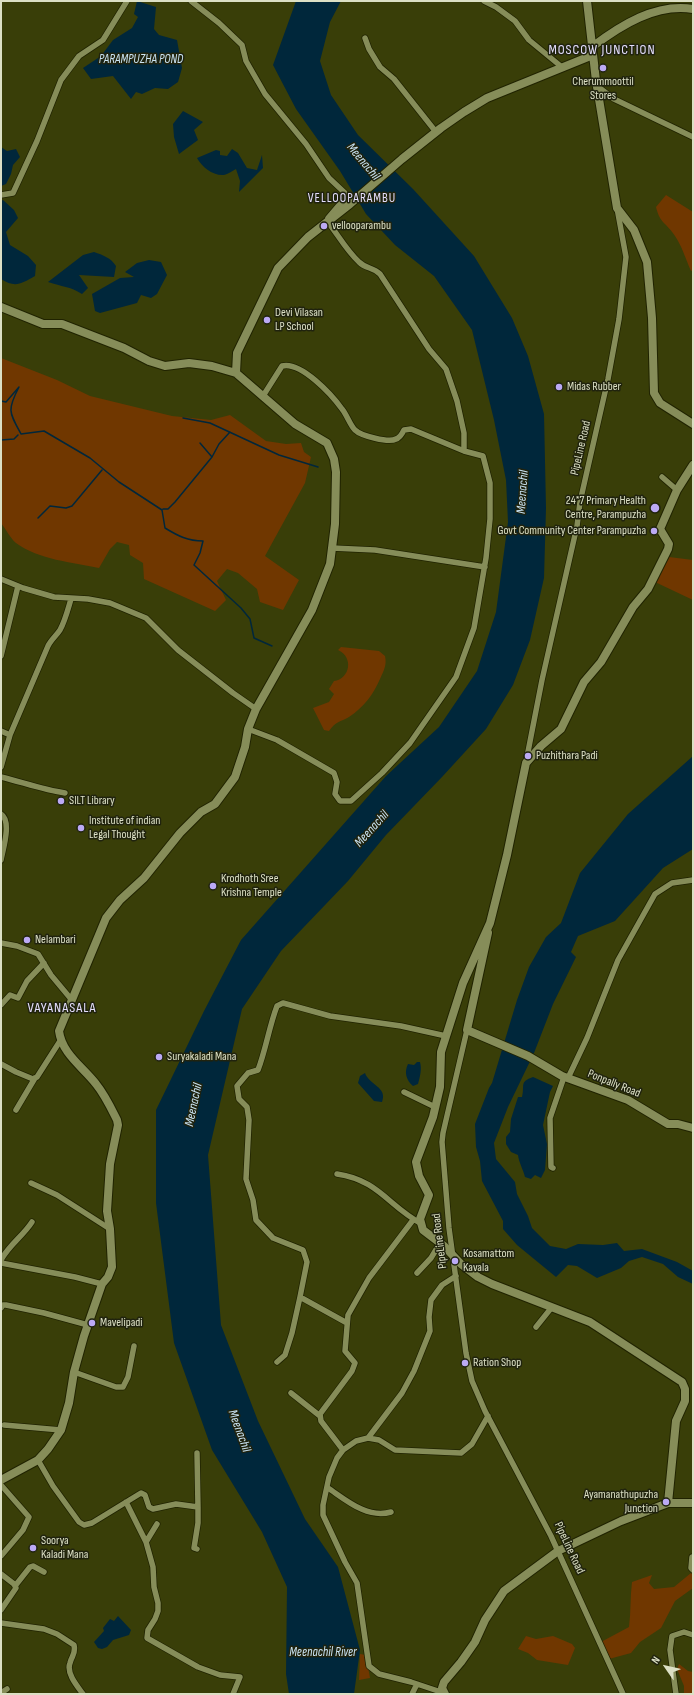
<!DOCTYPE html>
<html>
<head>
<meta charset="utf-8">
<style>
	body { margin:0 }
	#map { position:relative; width:694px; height:1695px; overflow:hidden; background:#393e08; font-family:"Sofia Sans Condensed",sans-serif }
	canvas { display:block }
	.frame { position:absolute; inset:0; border:2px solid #dce0c5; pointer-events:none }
	.north { position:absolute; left:646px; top:1647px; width:40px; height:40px; -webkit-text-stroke:3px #20230e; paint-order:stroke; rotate:304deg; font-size:11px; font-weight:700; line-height:16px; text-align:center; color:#dce0c5 }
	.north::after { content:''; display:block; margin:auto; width:14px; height:18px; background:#dce0c5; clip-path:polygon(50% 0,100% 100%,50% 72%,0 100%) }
</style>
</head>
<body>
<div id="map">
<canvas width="694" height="1695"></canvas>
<div class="frame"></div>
<div class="north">N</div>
</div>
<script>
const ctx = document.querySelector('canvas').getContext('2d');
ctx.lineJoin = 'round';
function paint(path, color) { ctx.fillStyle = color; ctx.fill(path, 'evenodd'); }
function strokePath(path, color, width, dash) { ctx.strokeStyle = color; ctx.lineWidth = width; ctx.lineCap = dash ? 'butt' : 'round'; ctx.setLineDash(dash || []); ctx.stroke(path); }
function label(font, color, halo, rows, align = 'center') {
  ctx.font = font + ' "Sofia Sans Condensed",sans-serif'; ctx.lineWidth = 3; ctx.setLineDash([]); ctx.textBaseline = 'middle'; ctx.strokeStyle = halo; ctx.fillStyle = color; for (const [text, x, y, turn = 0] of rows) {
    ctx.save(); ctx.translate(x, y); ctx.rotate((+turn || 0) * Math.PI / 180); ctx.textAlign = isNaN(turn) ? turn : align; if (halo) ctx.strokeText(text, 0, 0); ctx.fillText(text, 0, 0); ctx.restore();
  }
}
paint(new Path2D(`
	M666 195 693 212V270L691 271C686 260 682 246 675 236 667 223 660 224 656 207Z
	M1 358 57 380 90 396 172 416 211 420 230 415 266 441 286 444 301 443 304 452 311 457 305 483 265 556 299 580 283 610 260 602 257 589 238 573 227 569 217 581 226 600 215 611 144 579 143 563 130 555 129 545 117 542 110 549 99 568C72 562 39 560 16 543 10 538 6 529 1 523Z
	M669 557 693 560V600L655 582Z
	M341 647 379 651 385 656C387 665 384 670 380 679 373 695 364 707 349 717 340 722 336 721 329 731L324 730 313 708 329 702 334 694 329 689 334 681C350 679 354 657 338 650Z
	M691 1573 693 1574V1588L675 1601 661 1628 640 1642 631 1653 609 1659 601 1642 629 1627C631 1612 630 1597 632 1582L652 1575 649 1583 654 1589 674 1587Z
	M526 1636 536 1639 553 1636 572 1644 575 1648 568 1665 537 1660 528 1653 518 1649Z
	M360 1654 366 1655 370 1678 359 1680Z
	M679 1664 688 1671 693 1672V1694H684V1686L677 1669Z`), '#703700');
paint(new Path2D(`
	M137 1 156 7 154 29 159 35 177 40 182 68 178 82 168 89 155 88 142 94 136 92 131 99 113 76 91 79 83 68 101 56 113 40 132 28 138 17 134 14Z
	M296 1H341L330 22 320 61 331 95 358 135 413 189 474 256 512 318 528 356 544 414 546 508 544 578 530 640 513 685 486 729 442 777 386 835 348 881 281 951 242 1009 208 1155 221 1325 258 1421 305 1519 338 1567 360 1650 354 1694H289L286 1674 287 1587 262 1532 212 1450 174 1343 156 1203V1110L204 1011 241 940 386 776 439 727 477 671 496 612 508 522 506 480 494 420 472 330 434 276 395 245 366 214 340 171 296 109 273 65Z
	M183 111 203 122 194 130 198 140 179 154 174 137 173 124Z
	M1 147 7 151 16 149 20 157 13 165 11 174 6 184 1 186Z
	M232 149 238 153 247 168 257 170 262 155 263 168 239 192 240 181 236 169C232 171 228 174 224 175 213 176 202 167 197 158L216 150 220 151V155L227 156Z
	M3 200 14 210 18 218 6 232 10 245 28 256 36 265 35 276C21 284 15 288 1 279V201Z
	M94 252C103 255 111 258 116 266L114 277 79 275 88 288 82 294C70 286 62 287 48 282L83 255Z
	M149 260 161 262 167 275 157 294 151 298 141 295 137 303 100 313 95 311 92 294 120 278 134 277 125 272 137 263Z
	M693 756V849L663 868 615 921 578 936 571 952 576 957 553 1004 534 1053 508 1107 494 1143 496 1159 515 1182 517 1194 528 1216 532 1228 550 1246 566 1249 578 1244 603 1245 617 1243 624 1251 642 1249 677 1262 693 1271V1284L678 1277 663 1264 642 1257 629 1261 621 1268 597 1278 577 1266 568 1265 556 1277 517 1245 503 1229V1221L482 1181 480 1161 476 1147 475 1124 489 1088 492 1083 517 1000 529 967 546 937 561 923 580 873 628 814Z
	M417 1062H420C422 1069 420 1077 418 1084L413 1086C406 1080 404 1072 408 1064L414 1065Z
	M365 1073C369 1085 388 1087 382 1102L374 1101 358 1083 360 1076Z
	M533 1077 553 1086 550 1092 543 1125 547 1144 545 1170 541 1178 535 1175 531 1179 525 1177C523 1169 519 1163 518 1155L511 1152 506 1144V1137L510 1132 511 1119 518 1097H522C525 1085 519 1082 533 1077Z
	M118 1616 131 1630 129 1635 113 1640 107 1647 102 1649 98 1648 94 1642 104 1631 103 1628 110 1619 114 1621Z`), '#00273b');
strokePath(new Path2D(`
	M1 401 6 402 19 387C7 410 9 412 21 434L44 431 90 458 119 482 162 510 165 528C178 536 188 541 203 541L200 553 194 565 241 608 250 619 254 638 272 646
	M183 418 210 423 279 455 318 467
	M1 440 14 439 18 435
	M212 457 219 444 230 432
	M163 509H168L175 502 212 457 200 443
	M38 518 50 506 66 508 72 506 102 470`), '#00273b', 1.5);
const street = new Path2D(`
	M191 1 219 23 242 45 246 61 265 94 306 144 329 178 345 193V198L328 218
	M484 1 496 7 515 21 529 40 563 68
	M365 38 369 49 380 67 394 79 436 132
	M597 86 614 99 693 137
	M1 195 13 193 37 141 61 80 79 56 103 40 127 1
	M263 396 282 366C301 361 332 395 342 409 347 415 350 425 355 430 361 436 389 443 396 439 400 438 402 434 404 430L411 429 464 451
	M662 477 677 490
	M332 548 375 550 485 567
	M1 579 23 588 54 597 88 599 110 603 146 618 178 650 233 693 256 709
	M1 656 18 586
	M248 729 277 740 334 773 337 782 335 794 340 801H351L382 773 410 743 456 677 474 628 486 558 490 519V483L483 456 464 451V433L457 401 446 369 429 349 380 274C373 267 366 269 359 262 347 251 338 235 328 222
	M1 731 10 735
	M526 762 542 680 577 526 580 502 608 379 619 319 626 257 617 208
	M1 767 10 735 48 646C51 640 56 636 60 630 65 621 68 609 71 599
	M1 777C22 782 43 790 65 793
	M1 814C12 821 3 849 1 860
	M1 943 17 946 38 954 51 975 71 999
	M1 1005 10 995 18 998 27 981 44 963
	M467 1030 443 1133 442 1142 449 1228 466 1353 472 1381 485 1411 551 1536 623 1694
	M1 1064 16 1072 33 1079 37 1077 60 1041
	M568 1078 587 1038 618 960 655 894 672 883 693 880
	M404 1092 435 1107
	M16 1110 35 1078
	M553 1168 551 1167 550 1118 564 1077
	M337 1174C379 1180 389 1207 422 1224
	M31 1183 57 1195 110 1229
	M413 1220 369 1278 348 1315 345 1351 355 1363 352 1371 320 1414 321 1421 343 1450 337 1458 329 1477 323 1505V1515L345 1562 357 1583 369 1666 379 1674 411 1682 438 1691 443 1690
	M1 1260C9 1245 23 1236 32 1222
	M1 1263 75 1277 102 1284
	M417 1273 431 1258 440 1243
	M1 1308 3 1305H6L44 1313 88 1325
	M347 1323 300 1297 307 1262 303 1250 273 1238 256 1220 253 1200 246 1179 249 1120 247 1107 239 1099 237 1086 248 1073 258 1070C266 1049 269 1027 277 1006L283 1003 330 1016 401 1026 446 1036
	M536 1327 552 1307
	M277 1362 285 1355 292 1333 300 1297
	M74 1372 116 1387H123L128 1377 134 1346
	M291 1393 320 1416
	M4 1425 61 1430
	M368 1438 402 1393 414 1371 430 1331 429 1317 431 1300 442 1285 456 1276
	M343 1450 356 1441 368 1438 379 1440 395 1450 461 1453 472 1444 488 1416
	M38 1460 53 1486 79 1522 84 1525 92 1523 141 1493 145 1495 149 1507 153 1509 176 1504 198 1507 197 1453
	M1 1485 29 1517 23 1530 1 1556
	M328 1488C346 1500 367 1519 391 1512
	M126 1502 146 1542
	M157 1524 146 1542 153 1567 154 1587 158 1603V1611L155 1619 148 1630 147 1638 198 1667 220 1675 240 1677 233 1694
	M197 1549 194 1548 198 1523V1507
	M692 1557 691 1568 693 1570
	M1 1574 14 1584 16 1588 1 1610
	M15 1586 30 1567 33 1566 44 1572
	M1 1623 44 1629 57 1634 74 1645C76 1654 72 1655 70 1663 66 1673 77 1686 83 1694
	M1 1693 7 1689
	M412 1694 417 1684
	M676 1694 670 1650 672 1636 684 1632 693 1635`);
const secondary = new Path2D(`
	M587 1 596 81 617 208 634 230 647 262 652 318 654 393 660 403 693 424
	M592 47C621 25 656 3 693 9
	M1 307 43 324H62L124 348 149 361 165 366 189 363 212 366 236 373 295 424 327 443 334 459 336 472 335 524 330 564 312 610 256 709 248 729 245 747 235 777 215 804 201 812 180 833 144 878 120 900 106 918 59 1031C62 1054 83 1067 96 1084 105 1095 111 1108 117 1120L118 1125 110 1164 107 1211 110 1229 112 1267 108 1277 102 1284 84 1336 74 1372 69 1403 61 1430 48 1449 38 1460 1 1480
	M236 373 237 353 278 268 308 237 350 204 402 159 441 128 464 112 487 98 593 55
	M488 933 467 1030 528 1056 562 1076 628 1100 668 1124H678L693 1128
	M668 1503 676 1421 685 1401V1389L682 1382 590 1322 492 1284 478 1277 461 1264 444 1246 423 1230 420 1219 429 1195 419 1176 416 1162 433 1117 440 1087 441 1052 463 983 490 923 507 855 526 763 541 746 561 729 584 682 601 662 633 607 648 589 668 549 669 544 660 529 677 490 693 465
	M445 1694 442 1688 444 1682 461 1662 475 1642 485 1620 504 1591 558 1551 621 1521 668 1503H693`);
strokePath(street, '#202300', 7);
strokePath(secondary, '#202300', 10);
strokePath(street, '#868d59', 5.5);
strokePath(secondary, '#868d59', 8);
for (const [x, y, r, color] of [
	[603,68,4,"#bcaaf5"],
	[324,226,4,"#bcaaf5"],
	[267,320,4,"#bcaaf5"],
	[559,387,4,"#bcaaf5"],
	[655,508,5,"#bcaaf5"],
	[654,531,4,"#bcaaf5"],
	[528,756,4,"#bcaaf5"],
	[61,801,4,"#bcaaf5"],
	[81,828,4,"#bcaaf5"],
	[213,886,4,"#bcaaf5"],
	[27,940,4,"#bcaaf5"],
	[159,1057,4,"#bcaaf5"],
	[455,1261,4,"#bcaaf5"],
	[92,1323,4,"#bcaaf5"],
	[465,1363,4,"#bcaaf5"],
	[666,1502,4,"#bcaaf5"],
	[33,1548,4,"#bcaaf5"]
]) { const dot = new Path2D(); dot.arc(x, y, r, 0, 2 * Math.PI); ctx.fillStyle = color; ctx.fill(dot); strokePath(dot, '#20230e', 1.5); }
label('12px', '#dce0c5', '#20230e', [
	["Cherummoottil",603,82,"center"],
	["Stores",603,96,"center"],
	["vellooparambu",332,226],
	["Devi Vilasan",275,313],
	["LP School",275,327],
	["Midas Rubber",567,387],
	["24*7 Primary Health",646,501,"right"],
	["Centre, Parampuzha",646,515,"right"],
	["Govt Community Center Parampuzha",646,531,"right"],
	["Puzhithara Padi",536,756],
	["SILT Library",69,801],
	["Institute of indian",89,821],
	["Legal Thought",89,835],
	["Krodhoth Sree",221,879],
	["Krishna Temple",221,893],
	["Nelambari",35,940],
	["Suryakaladi Mana",167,1057],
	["Kosamattom",463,1254],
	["Kavala",463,1268],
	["Mavelipadi",100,1323],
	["Ration Shop",473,1363],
	["Ayamanathupuzha",658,1495,"right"],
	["Junction",658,1509,"right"],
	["Soorya",41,1541],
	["Kaladi Mana",41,1555]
], 'left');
label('12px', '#dce0c5', '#20230e', [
	["PipeLine Road",581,448,-77],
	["Ponpally Road",614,1084,22],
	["PipeLine Road",440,1241,-97],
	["PipeLine Road",569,1548,65]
]);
label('italic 13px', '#cae4f4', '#20230e', [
	["PARAMPUZHA POND",141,60],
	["Meenachil",363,162,50],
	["Meenachil",523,492,-86],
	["Meenachil",372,829,-48],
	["Meenachil",194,1105,-78],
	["Meenachil",239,1431,70],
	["Meenachil River",323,1653]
]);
ctx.letterSpacing = '1px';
label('13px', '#e4defc', '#20230e', [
	["VELLOOPARAMBU",352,199]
]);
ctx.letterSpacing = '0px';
ctx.letterSpacing = '1px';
label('14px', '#e4defc', '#20230e', [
	["MOSCOW JUNCTION",602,50],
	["VAYANASALA",62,1008]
]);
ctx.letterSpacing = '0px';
</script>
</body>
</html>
